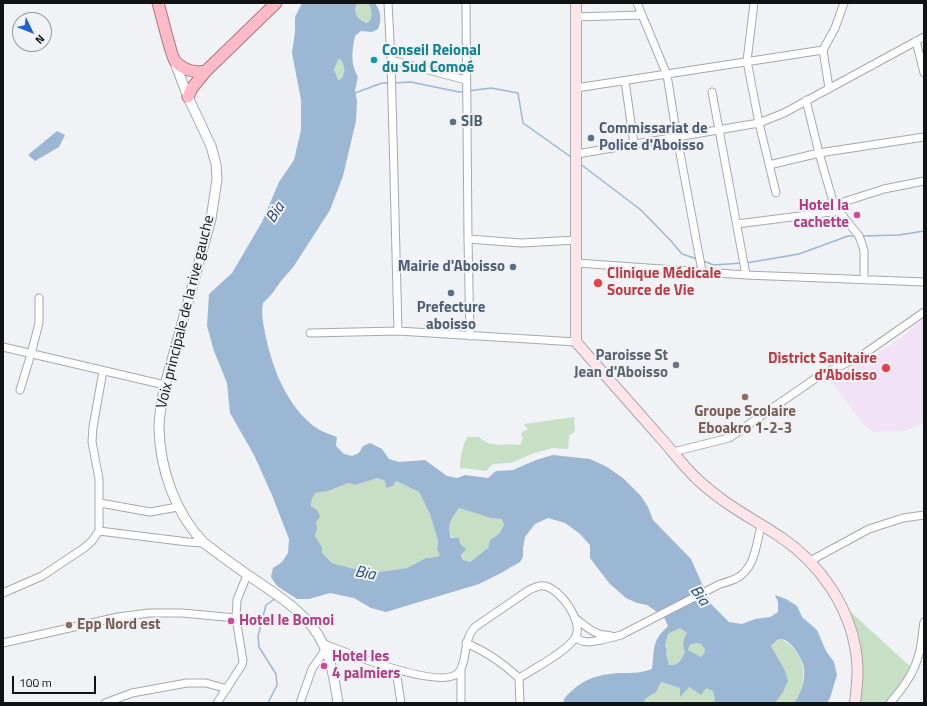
<!DOCTYPE html>
<html>
<head>
<meta charset="utf-8">
<style>
	body { margin:0 }
	#map { position:relative; width:927px; height:706px; overflow:hidden; background:#f0f2f6; font-family:"Titillium Web",sans-serif }
	canvas { display:block }
	.frame { position:absolute; inset:0; border:4px solid #111213; pointer-events:none }
	.north { position:absolute; left:12px; top:12px; width:40px; height:40px; box-sizing:border-box; background:#f0f2f6; border:1px solid #97989b; border-radius:50%; rotate:133deg; font-size:11px; font-weight:700; line-height:16px; text-align:center; color:#111213 }
	.north::after { content:''; display:block; margin:auto; width:14px; height:18px; background:#1c61cd; clip-path:polygon(50% 0,100% 100%,50% 72%,0 100%) }
	.scale { position:absolute; left:12px; top:676px; width:84px; height:18px; box-sizing:border-box; border:2px solid #111213; border-top:0; padding-left:5px; font-size:12px; line-height:14px; white-space:nowrap; color:#111213; -webkit-text-stroke:3px #f0f2f6; paint-order:stroke }
</style>
</head>
<body>
<div id="map">
<canvas width="927" height="706"></canvas>
<div class="frame"></div>
<div class="north">N</div>
<div class="scale">100 m</div>
</div>
<script>
const ctx = document.querySelector('canvas').getContext('2d');
ctx.lineJoin = 'round';
function paint(path, color) { ctx.fillStyle = color; ctx.fill(path, 'evenodd'); }
function strokePath(path, color, width, dash) { ctx.strokeStyle = color; ctx.lineWidth = width; ctx.lineCap = dash ? 'butt' : 'round'; ctx.setLineDash(dash || []); ctx.stroke(path); }
function label(font, color, halo, rows, align = 'center') {
  ctx.font = font + ' "Titillium Web",sans-serif'; ctx.lineWidth = 4; ctx.setLineDash([]); ctx.textBaseline = 'middle'; ctx.strokeStyle = halo; ctx.fillStyle = color; for (const [text, x, y, turn = 0] of rows) {
    ctx.save(); ctx.translate(x, y); ctx.rotate((+turn || 0) * Math.PI / 180); ctx.textAlign = isNaN(turn) ? turn : align; if (halo) ctx.strokeText(text, 0, 0); ctx.fillText(text, 0, 0); ctx.restore();
  }
}
paint(new Path2D(`
	M924 318V423L905 431 873 432 865 426 828 378 870 358 904 335Z`), '#f2e2f5');
paint(new Path2D(`
	M357 3H368C372 9 373 15 369 22L363 23C356 16 353 13 357 3Z
	M340 59C345 66 346 72 341 79L337 80 334 71 338 60Z
	M574 417 575 431 569 436 568 449 553 448 534 453 511 463 493 464 486 471 464 468 460 469C460 458 462 447 467 437H479C491 449 505 443 520 445L523 438 521 435 523 431 527 430V428L524 424Z
	M378 478 385 481 386 488 393 486 396 481 419 492 430 514 438 541 437 550 440 555 437 557 426 558 407 568 379 572 350 568 332 563 322 553V547L315 536C320 519 306 508 315 493L328 491 349 483 355 485Z
	M459 508 491 518 502 519 504 525 499 534 490 540 488 548 470 562 463 560 460 544C442 531 449 524 459 508Z
	M842 604 912 668 890 703H855L859 672Z
	M680 628 687 633 683 647 685 652C681 660 679 666 669 665L666 653 667 650 665 646 668 634Z
	M781 639C807 653 809 680 794 703H775L777 699 776 656 771 646 776 640Z
	M696 643 701 644 705 650 703 655 701 657 688 650 690 645Z
	M660 682 680 688 689 687 701 694 706 688 713 691 715 699 714 703H644L645 699 656 692Z`), '#c6dfc5');
paint(new Path2D(`
	M302 3H357C353 12 356 19 366 23L369 22C373 15 372 9 368 3H375C381 12 382 19 378 29L372 32 361 31 355 36C352 50 350 64 358 77L355 90 357 101 356 121 343 176 330 210 294 266 281 281 271 295 263 303C261 315 263 321 265 333 272 366 284 400 310 423 317 430 328 434 337 437L336 446 344 454 352 456 359 453 363 446 370 443 382 449 389 459 399 462 425 460 447 476 457 478 465 475 488 478 496 471 513 470 536 460 553 455 590 459 607 467 623 478 641 496 648 507 653 520 691 559 711 604 729 622 742 624 755 619 770 617 778 612V602L775 595 786 599 797 606 802 617 817 630 826 651 834 662 837 675 830 698 827 703H794C801 693 807 677 803 664 800 656 791 640 781 639 776 639 774 643 771 646L785 671 788 681 783 692 775 703H714L715 699 713 691 706 688 701 695 689 687 680 697V688L661 682 656 692 645 699 644 703H564V699C580 680 596 674 621 673 633 673 642 673 652 669 655 648 651 642 668 626L664 617 647 605 637 603 626 598 610 584 596 566 590 558V545L579 533 565 523 548 518 535 524 525 537 523 549V557L520 562 501 573 479 584 386 612 371 608 354 598 330 593 309 599H297L277 586 271 577 273 568 282 562 288 553 289 539 272 495 254 455 230 413 227 383 214 351 207 326 209 294 232 273 262 222 279 182 294 160 301 130V100L292 53 295 32V17ZM340 59C345 66 346 72 341 79L338 80 334 70 338 60ZM378 478 385 481 386 488 393 486 396 481 419 492 430 514 438 541 437 550 440 555 437 557 426 558 407 568 379 572 350 568 332 563 322 553V547L315 536 317 528 316 522 320 517 318 511 311 506 312 499 315 493 328 491 349 483 355 485ZM459 508 491 518 502 519 504 525 499 534 490 540 488 548 470 562 463 560 461 555 466 549 460 544 459 538H451C446 526 452 518 459 508ZM680 628 687 633C683 640 682 645 685 652 681 660 679 666 669 665L666 653 667 650 665 646 668 634ZM696 643 701 644 705 650 703 655 701 657 688 650 690 645Z
	M57 131 65 135 59 147 35 161 28 155Z`), '#9bb7d4');
strokePath(new Path2D(`
	M393 83 411 82 459 92 465 91
	M468 91 491 88 518 93 523 123 571 157
	M355 93 382 83H389
	M579 163 641 210 671 241 682 254 697 259
	M862 236 899 235 924 231
	M703 261 714 265 742 263
	M746 263 799 254 848 236H856
	M268 703 277 685 276 674 259 647 258 636 266 605 276 598`), '#9bb7d4', 1.5);
const minor = new Path2D(`
	M388 3 391 60 398 331
	M466 3 468 239 470 336
	M637 3 667 75 677 137 702 271
	M754 3 747 61 759 123 776 193
	M576 17 641 15
	M916 41 924 73
	M391 60 466 80
	M625 81 634 144
	M576 88C659 76 741 62 823 50
	M829 88 823 50 835 28 844 3
	M712 92 746 275
	M806 100 819 153 834 205 859 236 862 244 864 251V279
	M577 154 759 123 784 113 924 37
	M769 165 819 153 924 137
	M834 205 884 189 924 181
	M737 224 839 211
	M468 239 521 243 577 240
	M577 263 746 275 924 282
	M310 333 398 331 576 342
	M3 347 165 385
	M20 390 31 354 39 323V298
	M673 452 729 438 819 376 861 356 924 312
	M100 503 150 512 178 507
	M99 531 188 542 204 543
	M810 561 869 529 903 518 924 515
	M3 593 42 576 84 548 92 541 99 531V479L92 442 93 427 103 371
	M575 618C582 623 590 631 599 634 604 636 607 634 614 637
	M576 638 582 641 589 642 602 640 621 635 720 584C725 583 730 581 735 579 755 570 756 545 761 526
	M3 643 118 617 149 613H182L236 618
	M466 643C485 651 504 664 519 678
	M324 644C345 652 443 692 459 672 468 661 462 641 475 627L529 590C534 588 539 585 544 586 560 588 583 621 576 636 571 649 532 670 519 678L520 703
	M396 670 401 703
	M105 703 132 693 187 683H206L227 689
	M217 703 242 665 243 661 236 618 237 600 247 575
	M300 703 312 669 325 650
	M461 703V669
	M890 703C902 689 913 675 918 657 922 646 922 634 924 622`);
const tertiary = new Path2D(`
	M174 60 188 97 211 146 216 164 217 179 211 219 165 385C162 400 159 414 159 428 160 469 175 513 204 543 219 554 233 565 248 575 275 594 309 613 323 644 332 662 335 684 338 703`);
const secondary = new Path2D(`
	M576 3V342C603 373 631 404 658 435 671 449 682 465 696 478 723 504 752 518 782 538 820 564 849 606 856 652 859 669 857 686 855 703`);
const trunk = new Path2D(`
	M158 3C161 12 171 56 175 61 183 70 195 73 206 71L276 3
	M188 97 192 88 206 71`);
strokePath(minor, '#a6a8ab', 9);
strokePath(tertiary, '#a6a8ab', 11);
strokePath(secondary, '#a6a8ab', 12);
strokePath(trunk, '#ac7480', 13);
strokePath(minor, '#fff', 7);
strokePath(tertiary, '#fff', 9);
strokePath(secondary, '#ffe5ea', 10);
strokePath(trunk, '#ffbac8', 11);
for (const [x, y, r, color] of [
	[374,60,4,"#0f9aa8"],
	[453,122,4,"#5c6f8a"],
	[591,138,4,"#5c6f8a"],
	[857,215,4,"#d1479c"],
	[513,267,4,"#5c6f8a"],
	[598,283,5,"#e0444e"],
	[451,293,4,"#5c6f8a"],
	[676,365,4,"#6b7280"],
	[886,368,5,"#e0444e"],
	[745,397,4,"#8d6e63"],
	[231,621,4,"#d1479c"],
	[69,625,4,"#8d6e63"],
	[324,666,4,"#d1479c"]
]) { const dot = new Path2D(); dot.arc(x, y, r, 0, 2 * Math.PI); ctx.fillStyle = color; ctx.fill(dot); strokePath(dot, '#f0f2f6', 1.5); }
label('bold 15px', '#0d838f', '#f0f2f6', [
	["Conseil Reional",382,51],
	["du Sud Comoé",382,68]
], 'left');
label('bold 15px', '#4e5e75', '#f0f2f6', [
	["SIB",461,122],
	["Commissariat de",599,129],
	["Police d'Aboisso",599,146],
	["Mairie d'Aboisso",505,267,"right"],
	["Prefecture",451,308,"center"],
	["aboisso",451,325,"center"]
], 'left');
label('bold 15px', '#b23c85', '#f0f2f6', [
	["Hotel la",849,206,"right"],
	["cachette",849,223,"right"],
	["Hotel le Bomoi",239,621],
	["Hotel les",332,657],
	["4 palmiers",332,674]
], 'left');
label('bold 15px', '#be3a42', '#f0f2f6', [
	["Clinique Médicale",607,274],
	["Source de Vie",607,291],
	["District Sanitaire",877,359,"right"],
	["d'Aboisso",877,376,"right"]
], 'left');
label('15px', '#111213', '#f0f2f6', [
	["Voix principale de la rive gauche",186,312,-76]
]);
label('bold 15px', '#5b616d', '#f0f2f6', [
	["Paroisse St",668,356],
	["Jean d'Aboisso",668,373]
], 'right');
label('bold 15px', '#785e54', '#f0f2f6', [
	["Groupe Scolaire",745,412],
	["Eboakro 1-2-3",745,429],
	["Epp Nord est",77,625,"left"]
]);
label('italic 16px', '#1e4870', '#f0f2f6', [
	["Bia",276,213,-57],
	["Bia",365,574,11],
	["Bia",699,596,54]
]);
</script>
</body>
</html>
